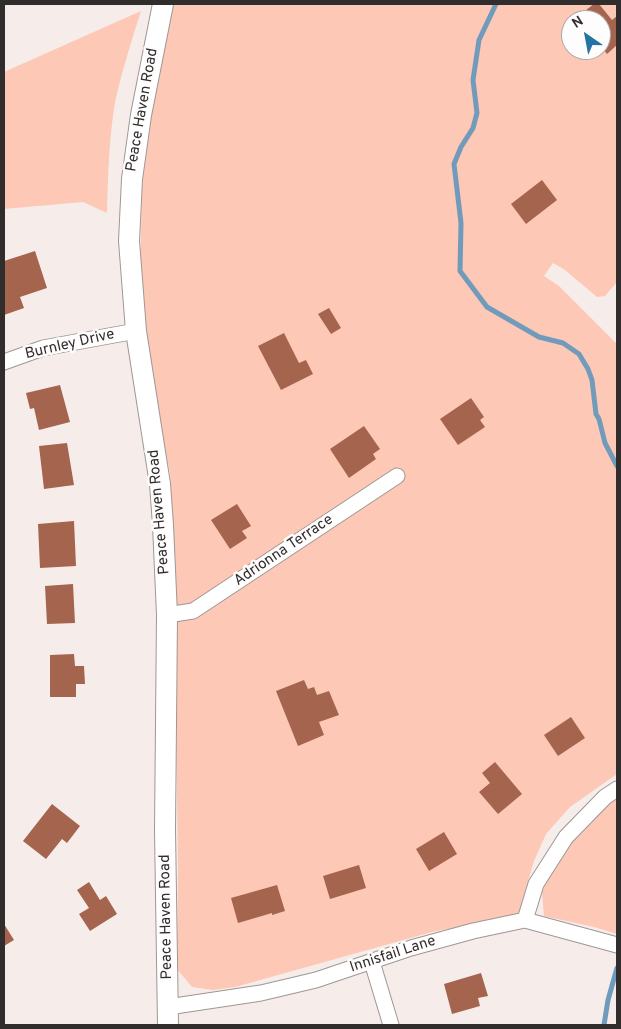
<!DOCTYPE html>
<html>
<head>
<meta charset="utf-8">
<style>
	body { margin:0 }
	#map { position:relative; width:621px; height:1029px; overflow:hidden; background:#f6edea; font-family:Overpass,sans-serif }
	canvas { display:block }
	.frame { position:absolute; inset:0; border:5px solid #302d2c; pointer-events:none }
	.north { position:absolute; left:561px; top:10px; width:50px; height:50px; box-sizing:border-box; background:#fefcfc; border:1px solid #aca9a9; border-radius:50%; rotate:327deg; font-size:14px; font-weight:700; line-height:20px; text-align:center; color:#302d2c }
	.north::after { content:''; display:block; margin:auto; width:18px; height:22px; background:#2274a5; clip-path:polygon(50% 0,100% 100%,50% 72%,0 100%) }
</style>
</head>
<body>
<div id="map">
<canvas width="621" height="1029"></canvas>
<div class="frame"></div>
<div class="north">N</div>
</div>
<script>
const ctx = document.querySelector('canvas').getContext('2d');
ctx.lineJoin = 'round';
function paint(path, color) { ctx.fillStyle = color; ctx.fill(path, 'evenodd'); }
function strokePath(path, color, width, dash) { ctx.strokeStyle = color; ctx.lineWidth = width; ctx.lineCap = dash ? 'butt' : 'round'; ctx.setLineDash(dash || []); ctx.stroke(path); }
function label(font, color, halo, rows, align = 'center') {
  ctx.font = font + ' Overpass,sans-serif'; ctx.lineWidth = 5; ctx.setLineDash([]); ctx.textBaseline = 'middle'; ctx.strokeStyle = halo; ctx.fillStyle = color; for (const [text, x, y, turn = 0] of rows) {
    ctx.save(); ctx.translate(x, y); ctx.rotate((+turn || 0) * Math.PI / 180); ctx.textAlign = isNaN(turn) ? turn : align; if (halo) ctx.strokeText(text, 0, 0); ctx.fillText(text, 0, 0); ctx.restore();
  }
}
paint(new Path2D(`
	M174 4H617V282L605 296 597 297 565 270 553 263 544 276 559 286 617 344V774L570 807 546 834 534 861 524 895V906L516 916 432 932 235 987 213 990 192 987 177 969 178 871 174 547 170 473 164 444 142 309 140 276 142 189 146 146 162 53ZM571 20H601V50H571Z
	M141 11C132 39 123 68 116 97 109 135 108 174 107 213L83 202 4 209V72Z
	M617 796V934L594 927 544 916 542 892 552 865 595 812Z`), '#fdc8b5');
strokePath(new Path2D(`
	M496 4 479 40 473 80 477 113 473 128 461 147 454 164 461 223 460 271 487 307 539 337 563 343 579 354 588 369 592 380 596 414 599 419 605 443 617 466
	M604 1025 608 1000 617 968`), '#709bbb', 5);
paint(new Path2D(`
	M594 4H599L612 20 617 16V45L607 54 604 50 595 56 590 50H601V20H573Z
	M542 180 557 200 526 224 511 204Z
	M35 251 47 288 20 297 24 308 4 315V261Z
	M329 308 341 328 331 334 318 314Z
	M284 333 299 363 306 360 313 374 281 390 258 346Z
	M60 385 70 422 39 430 34 408 30 409 26 393Z
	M471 398 484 417 480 420 485 427 458 445 440 419Z
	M364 426 380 449 373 454 376 459 349 478 330 449Z
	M67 443 74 485 44 489 39 446Z
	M237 504 251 526 242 531 247 538 230 549 211 520Z
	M74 521 76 566 40 568 38 524Z
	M73 584 75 623 47 624 45 586Z
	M74 654 75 666H84L85 684H76V697H50V655Z
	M304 680 308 689 314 687 317 695 329 691 339 715 319 722 324 735 298 746 276 691Z
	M571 717 585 738 558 756 544 735Z
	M495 762 522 794 498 814 479 792 490 783 482 773Z
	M52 804 80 826 67 843 62 839 46 859 23 841Z
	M444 832 457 854 429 871 416 849Z
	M359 865 366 888 330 899 323 876Z
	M89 882 100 900 106 896 117 914 90 931 79 914 89 908 77 890Z
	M277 885 285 911 272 915V913L238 923 231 898Z
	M4 924 14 940 4 946Z
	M481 973 488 996 478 998 480 1006 452 1014 444 984Z`), '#a5644d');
const minor = new Path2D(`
	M4 362 43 348 136 331
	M167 615 193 611 397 476
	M525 920 536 884 566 837 605 797 617 789
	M372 962 391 1025
	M168 1007 261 993 316 980 411 948 473 931 525 920 617 945`);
const secondary = new Path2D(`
	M163 4 141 115 132 179 129 241 136 331 160 484 163 525 167 615 165 830 168 1025`);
strokePath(minor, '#9e9794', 17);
strokePath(secondary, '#9e9794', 22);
strokePath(minor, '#fff', 15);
strokePath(secondary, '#fff', 20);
label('15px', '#302d2c', '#fefcfc', [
	["Peace Haven Road",143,110,-80],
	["Burnley Drive",70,345,-13],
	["Peace Haven Road",160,512,-95],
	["Adrionna Terrace",284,551,-34],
	["Peace Haven Road",167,917,-91],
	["Innisfail Lane",393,955,-18]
]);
</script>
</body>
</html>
